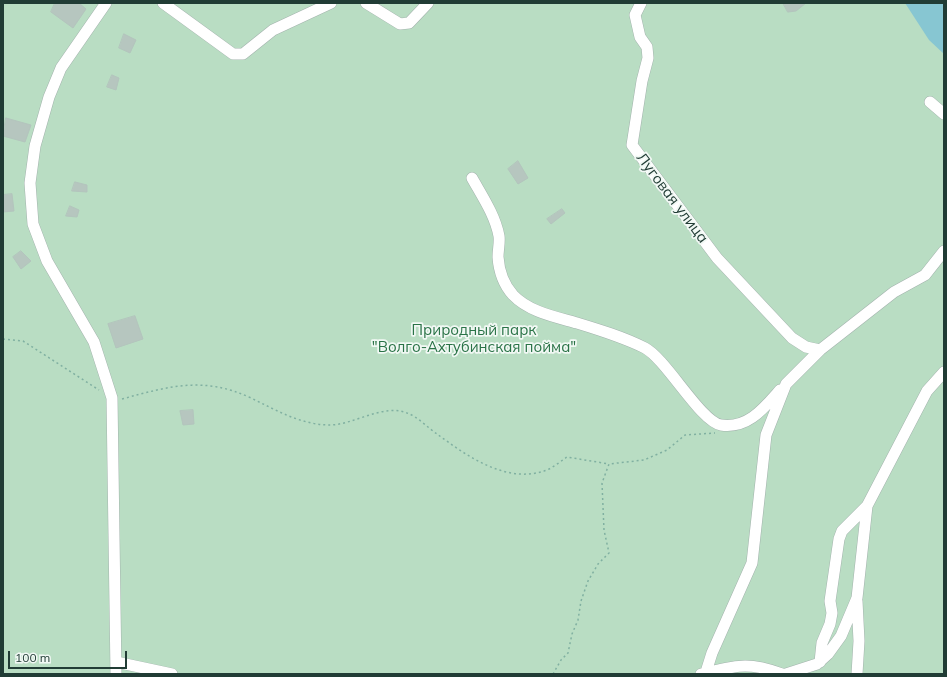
<!DOCTYPE html>
<html>
<head>
<meta charset="utf-8">
<style>
	body { margin:0 }
	#map { position:relative; width:947px; height:677px; overflow:hidden; background:#e0ebe6; font-family:Mulish,sans-serif }
	canvas { display:block }
	.frame { position:absolute; inset:0; border:4px solid #213c35; pointer-events:none }
	.scale { position:absolute; left:8px; top:651px; width:119px; height:18px; box-sizing:border-box; border:2px solid #213c35; border-top:0; padding-left:5px; font-size:12px; line-height:14px; white-space:nowrap; color:#213c35; -webkit-text-stroke:3px #f1f8f4; paint-order:stroke }
</style>
</head>
<body>
<div id="map">
<canvas width="947" height="677"></canvas>
<div class="frame"></div>
<div class="scale">100 m</div>
</div>
<script>
const ctx = document.querySelector('canvas').getContext('2d');
ctx.lineJoin = 'round';
function paint(path, color) { ctx.fillStyle = color; ctx.fill(path, 'evenodd'); }
function strokePath(path, color, width, dash) { ctx.strokeStyle = color; ctx.lineWidth = width; ctx.lineCap = dash ? 'butt' : 'round'; ctx.setLineDash(dash || []); ctx.stroke(path); }
function label(font, color, halo, rows, align = 'center') {
  ctx.font = font + ' Mulish,sans-serif'; ctx.lineWidth = 3.5; ctx.setLineDash([]); ctx.textBaseline = 'middle'; ctx.strokeStyle = halo; ctx.fillStyle = color; for (const [text, x, y, turn = 0] of rows) {
    ctx.save(); ctx.translate(x, y); ctx.rotate((+turn || 0) * Math.PI / 180); ctx.textAlign = isNaN(turn) ? turn : align; if (halo) ctx.strokeText(text, 0, 0); ctx.fillText(text, 0, 0); ctx.restore();
  }
}
paint(new Path2D(`
	M3 3H944V674H3Z`), '#b9ddc3');
paint(new Path2D(`
	M905 3H944V54L929 40Z`), '#87c6d2');
const building = new Path2D(`
	M55 3H79L86 9 73 28 51 12Z
	M783 3H806L796 11 788 12Z
	M124 34 136 40 130 53 119 48Z
	M112 75 119 78 116 90 107 87Z
	M6 118 31 125 25 142 3 136Z
	M518 161 528 178 518 184 508 169Z
	M75 182 87 185V192L72 191Z
	M12 194 14 211 3 212V195Z
	M70 206 79 210 77 217 66 216Z
	M562 209 565 213 551 224 547 219Z
	M21 251 31 261 21 269 13 257Z
	M135 316 143 339 116 348 108 324Z
	M193 410 194 424 183 425 180 411Z`);
paint(building, '#b6c6bf');
strokePath(building, '#b3c5bd', 1);
const minor = new Path2D(`
	M106 3 61 68 49 97 35 146 30 183 33 224 47 261 94 342 112 398 116 674
	M163 3 233 54H243L273 30 331 3
	M366 3 400 24 409 23 428 3
	M641 3 635 15 640 37 647 47 648 58 642 81 632 145 717 258 792 338 806 347 820 350
	M930 102 944 114
	M472 178C482 196 495 215 499 236 500 242 498 250 498 257 499 271 504 285 513 295 529 312 556 317 577 323 600 330 623 337 645 348 666 359 701 422 721 425 748 429 764 408 780 390
	M857 601 859 641 857 674
	M116 662 172 674
	M820 662 822 643 830 624 832 613 830 601 839 539 842 531 867 506
	M706 672 712 653 752 563 766 435 786 384 820 350 894 292 925 275 944 251
	M701 674C736 666 747 661 782 674
	M786 674 817 664 828 654 841 636 857 598 867 506 927 391 944 372`);
strokePath(minor, '#a3b3ad', 12);
strokePath(new Path2D(`
	M3 339 23 341 99 390
	M122 399C170 386 204 376 251 398 276 410 299 424 328 425 352 426 383 403 407 413 417 416 428 428 437 434 467 456 507 485 547 470 554 467 561 461 567 457L609 464
	M553 674 561 660 568 653 572 634 578 620 581 601 588 581 598 564 609 553 604 530 602 483 609 464 644 460 667 450 685 435 715 433`), '#80b0a1', 1.5, [2, 3]);
strokePath(minor, '#fff', 11);
label('15px', '#213c35', '#f1f8f4', [
	["Луговая улица",672,198,53]
]);
label('15px', '#2a7347', '#f1f8f4', [
	["Природный парк",474,330],
	["\"Волго-Ахтубинская пойма\"",474,347]
]);
</script>
</body>
</html>
